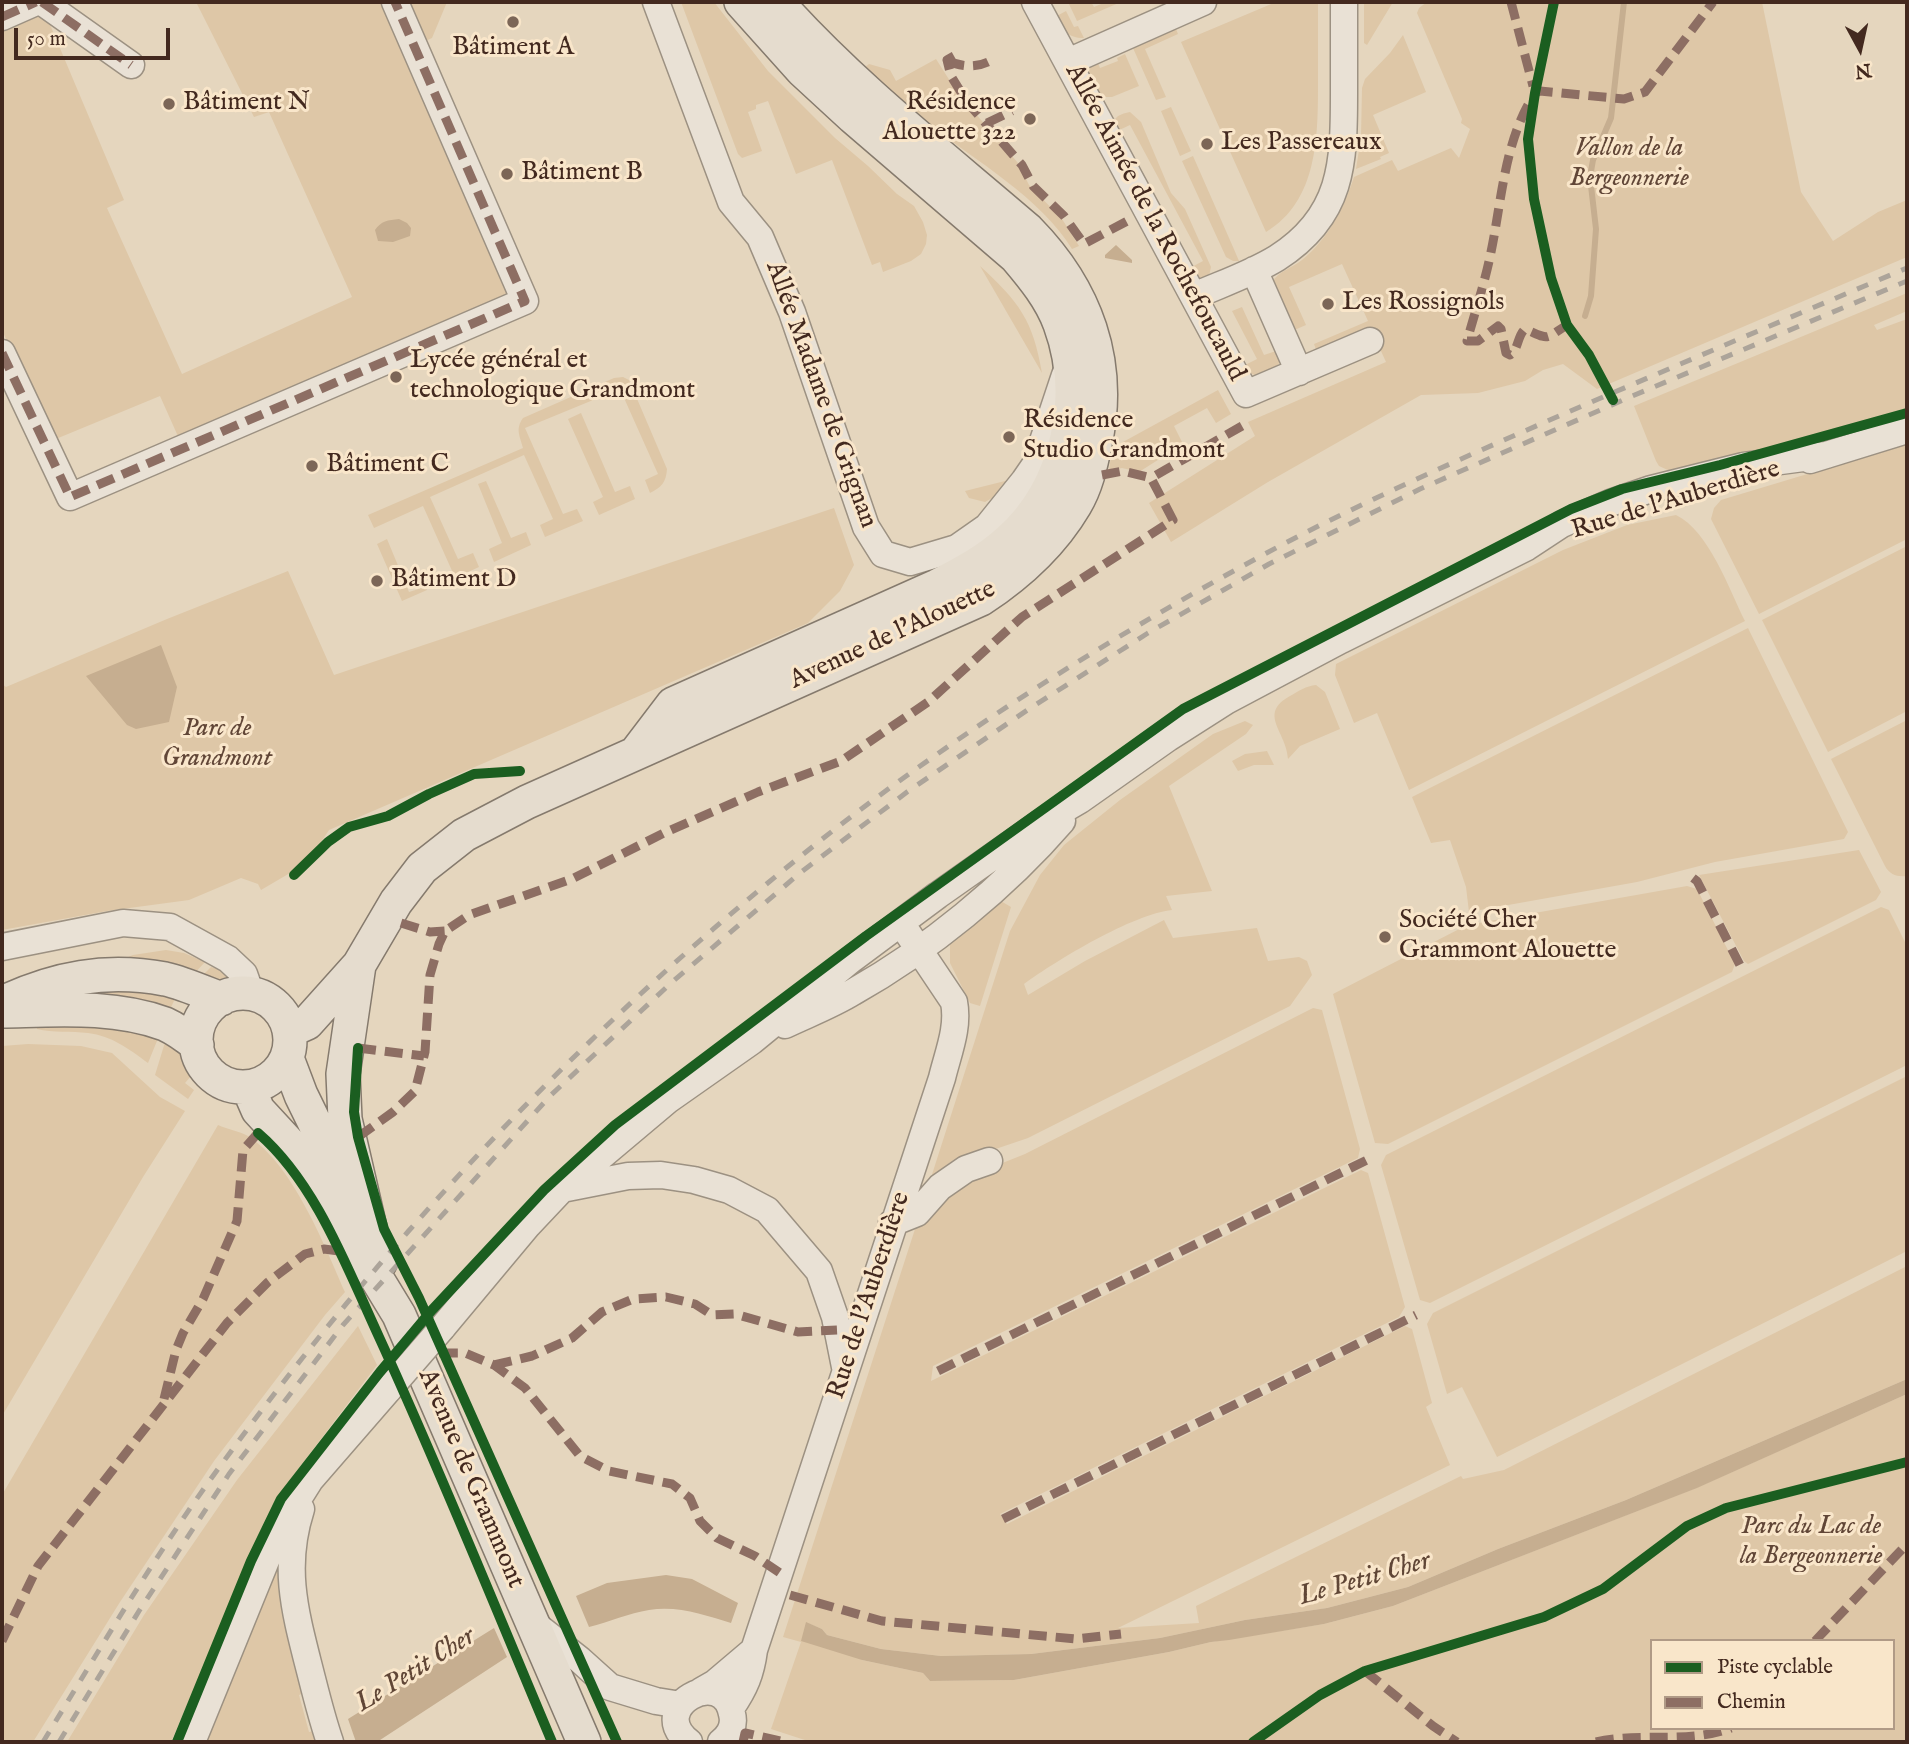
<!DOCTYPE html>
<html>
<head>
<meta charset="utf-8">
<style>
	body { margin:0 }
	#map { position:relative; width:1909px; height:1744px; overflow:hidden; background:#e5d6be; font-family:"IM FELL English",serif }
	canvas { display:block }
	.frame { position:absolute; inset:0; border:4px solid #43291f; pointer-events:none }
	.legend { position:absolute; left:1650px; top:1639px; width:245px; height:91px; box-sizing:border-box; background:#f9e6ca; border:2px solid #b09a86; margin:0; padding:9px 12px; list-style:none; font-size:21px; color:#43291f }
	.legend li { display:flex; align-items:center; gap:14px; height:35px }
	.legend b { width:35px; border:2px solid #b09a86 }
	.north { position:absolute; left:1825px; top:14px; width:70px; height:70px; -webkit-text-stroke:5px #f9e6ca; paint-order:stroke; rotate:172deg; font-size:19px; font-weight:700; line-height:28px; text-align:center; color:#43291f }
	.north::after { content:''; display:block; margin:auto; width:24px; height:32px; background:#43291f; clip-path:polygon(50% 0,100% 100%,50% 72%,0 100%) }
	.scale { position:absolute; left:14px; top:28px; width:156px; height:32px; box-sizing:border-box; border:4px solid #43291f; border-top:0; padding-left:9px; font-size:21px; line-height:24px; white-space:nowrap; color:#43291f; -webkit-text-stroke:5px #f9e6ca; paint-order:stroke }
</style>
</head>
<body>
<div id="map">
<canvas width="1909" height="1744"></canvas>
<div class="frame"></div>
<ul class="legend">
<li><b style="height:9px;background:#1b5e20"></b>Piste cyclable</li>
<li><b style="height:9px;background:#8d6e63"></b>Chemin</li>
</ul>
<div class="north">N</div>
<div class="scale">50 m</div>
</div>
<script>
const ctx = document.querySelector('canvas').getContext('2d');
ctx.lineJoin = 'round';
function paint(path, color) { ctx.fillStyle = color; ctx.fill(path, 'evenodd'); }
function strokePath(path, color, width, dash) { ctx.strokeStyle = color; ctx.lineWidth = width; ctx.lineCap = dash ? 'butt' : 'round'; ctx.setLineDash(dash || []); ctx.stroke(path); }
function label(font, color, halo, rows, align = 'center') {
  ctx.font = font + ' "IM FELL English",serif'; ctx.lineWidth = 6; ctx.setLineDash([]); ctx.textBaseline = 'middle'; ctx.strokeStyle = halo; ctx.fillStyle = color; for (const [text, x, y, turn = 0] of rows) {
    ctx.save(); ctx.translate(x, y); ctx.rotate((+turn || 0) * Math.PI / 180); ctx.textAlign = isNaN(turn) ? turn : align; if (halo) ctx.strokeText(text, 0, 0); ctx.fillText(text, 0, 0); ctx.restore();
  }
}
paint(new Path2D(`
	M196 2H447L432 38 410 48 515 294 181 443 160 396 51 441 2 330V26L43 8 124 200 107 208 182 374 352 297 269 112 254 117Z
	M681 2H714L768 71 835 138 868 166 897 194 914 206 923 222 927 235 926 244 921 254 911 261 883 272 880 262 872 265 832 160 796 174 768 101 756 105V109L748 112 762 151 742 158 738 154Z
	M1068 2H1091L1094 7 1106 2H1121L1077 21Z
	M1276 2H1318C1318 29 1318 56 1318 82 1318 136 1318 201 1266 232L1181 42Z
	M1364 2H1393L1367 45 1364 43Z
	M1427 2H1762L1801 192 1833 241 1878 212 1907 200V257L1597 389 1563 364 1543 370 1525 381 1478 393 1421 395 1268 482 1171 542 1149 503 1255 436 1248 422 1386 362 1371 329 1317 352 1314 344 1368 321 1342 264 1289 287 1306 325 1292 331 1272 282C1279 271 1292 268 1302 260 1328 239 1344 208 1354 177L1392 160 1398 171 1451 148 1459 158 1470 129 1461 123 1462 119 1417 13 1419 8Z
	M1066 11 1074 27 1078 26 1084 38C1068 38 1062 30 1053 18Z
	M1176 29 1178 34 1145 49 1166 97 1156 100 1133 48Z
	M1403 35 1426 92 1373 115 1389 153 1380 157 1381 159 1356 169 1361 137 1362 88 1365 79 1390 53Z
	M1125 54 1139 86 1112 97H1101L1088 73 1091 64 1096 59 1100 68 1118 61 1117 58Z
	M936 59 957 92 1018 163 1029 185 1062 219 1079 246 1072 249C1041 198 976 161 930 125 907 108 886 87 865 67L869 64 890 70 896 81Z
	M1171 107 1191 151 1180 156 1161 111Z
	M1130 112 1141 122 1171 193 1185 209 1211 267 1209 276 1197 279 1188 269 1203 261 1130 125 1115 132C1110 119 1118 114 1130 112Z
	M1193 156 1233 247 1239 261H1233L1226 257 1182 161Z
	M980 266C1019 302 1033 320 1042 373Z
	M1907 293V311L1874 325 1877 330 1907 319V413L1672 472 1659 466 1656 461 1634 406Z
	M1242 307 1264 355 1279 350C1282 371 1274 369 1257 376L1247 372 1243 366 1257 359 1232 311Z
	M623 377 629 380 667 469C666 482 662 487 650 493L645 480 658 474 620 389 525 428 563 514 577 509 583 521 545 537 540 525 553 519 524 455 430 497 458 559 473 553 479 567 442 584 440 579 453 573 423 506 374 528 368 515 523 448C520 436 515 429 523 418L614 378Z
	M1218 390 1231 414 1216 423 1207 408 1174 426 1183 444 1139 472 1122 468 1109 471 1112 448Z
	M581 413 615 492 630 486 635 499 599 515 593 502 603 497 568 419Z
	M1907 444V539L1759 614 1711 519 1714 508 1721 500Z
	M1017 478 1001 493 985 502 969 498 965 491Z
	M486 481 511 538 526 532 531 545 494 562 489 549 502 543 478 484Z
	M834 508 854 565 840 591 808 623 329 830 307 863 261 890 258 884 241 878 189 900 107 911 2 930V684L6 687 167 619 288 571 334 675Z
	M1676 515C1709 531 1729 589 1745 621L1409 790 1377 713 1354 723 1335 675 1336 664 1563 550 1627 525Z
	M387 539 409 592 425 587 427 590 402 601 377 544Z
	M1907 546V711L1828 752 1762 620Z
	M1748 628 1848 832 1844 839 1715 862 1637 882 1469 912 1466 887 1450 840 1431 843 1412 797Z
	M1316 685 1325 692 1340 729 1300 746 1288 759C1287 732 1257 714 1290 696 1299 691 1306 686 1316 685Z
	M1907 720V876C1897 877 1890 875 1885 866L1831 759Z
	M1245 721 1253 725 1246 734 1169 786 1212 891 1166 896 1172 910C1133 914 1057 960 1024 984L1028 995 1085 961 1164 920 1173 938 1257 928 1268 961 1299 957 1307 961 1312 975 1290 1006 1028 1138 975 1156 928 1187 1010 931 1040 875 1064 845 1120 800 1213 734Z
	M1267 751 1274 765H1254L1238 771 1232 761 1245 754Z
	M1859 850 1881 892 1876 900 1748 964 1744 961 1699 875Z
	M1687 886 1697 889 1735 964 1732 972 1388 1144 1375 1143 1333 994 1467 925Z
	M999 900 1011 907 980 1006 970 1003 950 963V944L952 940Z
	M1881 907 1889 910 1907 946V1065L1430 1303 1420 1300 1381 1165 1386 1155Z
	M166 950 184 953 205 962 191 977 103 967 133 955Z
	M223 965 232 976C223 986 210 981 199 979L211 967 219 969Z
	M55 990 178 992 168 1014Z
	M1313 1008 1322 1010 1360 1149 1358 1158 933 1366 931 1381 1361 1170 1368 1173 1405 1307 1399 1317 1000 1514 1007 1524 1405 1326 1412 1329 1432 1403 1426 1407 1450 1465 1118 1628 1199 1623 1196 1606 1461 1476 1463 1479 1504 1470 1907 1266V1379L1626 1500 1498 1549 1408 1587 1327 1608 1245 1620 1160 1638 1031 1654 941 1656 881 1649 827 1635 822 1629 807 1623 862 1660 923 1673 930 1681 1014 1680 1169 1652 1211 1642 1324 1624 1393 1606 1696 1488 1907 1394V1742H811L771 1729 801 1642 783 1637 916 1226 960 1180 1025 1154ZM1652 1641H1893V1728H1652Z
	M67 1022 159 1036 148 1063C129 1049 112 1036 88 1033 71 1031 53 1033 37 1029V1027Z
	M166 1039C178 1050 186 1059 192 1075L185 1083 194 1090 188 1099 155 1075Z
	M28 1044 81 1046 112 1053 160 1097 185 1111 143 1177 2 1416V1046Z
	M1907 1076V1251L1497 1457 1462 1387 1447 1394 1427 1324 1433 1313Z
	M218 1125C227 1129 239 1131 248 1136 293 1165 324 1244 345 1292L325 1315 214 1461 120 1602 33 1742H2V1495Z
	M358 1326 377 1365 286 1485 268 1517 171 1742H67L144 1615 237 1480Z
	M279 1563 304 1693 299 1695 309 1732 314 1731 318 1742H205Z`), '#dec7a7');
paint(new Path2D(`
	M399 219 407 223 411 228 410 236 393 242 378 241 375 230C381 221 388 220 399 219Z
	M1116 245 1132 260V263L1105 258V255Z
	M161 645 177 687 169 722 136 729 127 725 86 676Z
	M1907 1379V1394L1697 1488 1393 1606 1324 1624 1229 1640 1211 1642 1169 1652 1014 1680 930 1681 923 1673 862 1660 801 1641 806 1622 822 1629 827 1635 881 1649 941 1656 1031 1654 1160 1638 1245 1620 1327 1608 1408 1587 1498 1549 1626 1500Z
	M666 1575 692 1579 738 1603 731 1623C705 1615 677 1605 649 1610 629 1613 609 1622 589 1627L576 1596 607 1583Z
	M494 1628 507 1657 377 1742H356L348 1719Z`), '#c6ae90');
strokePath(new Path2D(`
	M1585 316 1591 296 1596 229 1590 177 1593 160 1611 118 1624 2`), '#c6ae90', 6);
const minor = new Path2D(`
	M42 2 131 65
	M656 2 731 202 760 237 792 312 866 527 883 554 910 562 957 548 987 527 1024 481 1035 465 1065 375
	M1035 2 1246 394 1370 341
	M2 17 36 2
	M1068 62 1203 2
	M1254 270 1299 372
	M1194 296C1221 284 1251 274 1277 258 1343 216 1344 163 1344 93 1344 63 1344 32 1344 2
	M2 353 70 497 525 301 395 2
	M1810 460 1907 430
	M2 947 123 923 170 927 228 959 244 974 251 994
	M785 1025C808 1014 832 1005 853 992 928 950 1006 886 1062 821
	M562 1189 628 1176 661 1175 694 1180 729 1190 767 1210 819 1271 835 1317 845 1367
	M892 1223 917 1213 940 1187 966 1169 989 1161
	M442 1328 528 1225 561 1190 668 1100 752 1041 852 959 938 895 1039 824 1080 800 1168 738 1226 701 1341 640 1527 547 1562 524 1610 503 1651 489 1743 466 1826 455
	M301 1509C283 1565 294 1608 308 1663 315 1690 321 1716 330 1742
	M533 1623 580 1660 610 1687 656 1701 681 1705
	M701 1691 715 1683 754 1650
	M731 1708C745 1688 751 1673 754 1650L942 1078C948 1053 959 1028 954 1002L901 923
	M192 1742 278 1531 310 1480 389 1389
	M689 1742C645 1708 723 1664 732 1714 735 1725 730 1735 721 1742`);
const major = new Path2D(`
	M638 750 673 704 937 586C963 573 987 560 1009 540 1067 488 1087 397 1060 324 1051 299 1033 277 1016 257L853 117 802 70 741 2
	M359 965 343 1074 345 1119 373 1241 380 1263
	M196 1040a47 47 0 1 1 94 0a47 47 0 1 1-94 0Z
	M2 1003C55 978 106 968 165 979 183 983 203 992 221 999
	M2 1011C56 1010 113 1005 165 1024 176 1029 187 1037 197 1045
	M289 1031 307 1023 359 965 396 902 422 868 464 835 527 802 981 599C1019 574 1052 544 1075 505 1086 487 1091 465 1095 444 1113 362 1086 289 1028 230 942 156 852 86 777 2
	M287 1058 301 1095 347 1189
	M248 1087 258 1110 306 1162 399 1315 584 1742`);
strokePath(minor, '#9c9182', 29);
strokePath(major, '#857a6d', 36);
strokePath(minor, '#e9e1d5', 26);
strokePath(major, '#e5dcce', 33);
strokePath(new Path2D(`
	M43 1742C100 1649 156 1553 221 1465 384 1241 576 1038 791 864 936 746 1097 645 1261 556 1357 504 1458 460 1559 416 1675 366 1791 317 1907 268
	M59 1742 139 1611 229 1474 343 1325 550 1096 671 983 800 873 907 792 1029 709 1148 633 1269 564 1420 489 1630 397 1907 281`), '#aca49a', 5, [12, 12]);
const minorBridge = new Path2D(`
	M389 1389 442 1328`);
strokePath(minorBridge, '#9c9182', 29, []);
strokePath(minorBridge, '#e9e1d5', 26);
strokePath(new Path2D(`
	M42 2 131 65
	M1511 2 1533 86
	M2 17 36 2
	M954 56 947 60 951 76 967 102 1022 165 1033 186 1064 216 1084 244 1131 219
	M947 60C960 67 975 68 988 62
	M1535 93 1540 91 1624 99 1645 92 1713 2
	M1528 105C1504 149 1501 204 1491 252 1485 282 1475 312 1467 341H1478L1498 326 1501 329 1506 353 1510 355C1519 349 1517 336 1525 329 1551 340 1543 340 1567 325
	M987 123 1012 111
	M2 353 70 497 525 301 395 2
	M1102 475 1123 471 1151 478
	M1693 878 1697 881 1743 971
	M401 923 430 932 445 931
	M358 1048 424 1056
	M358 1137 393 1112 415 1091 425 1052 430 975 439 944 445 931 469 915 572 879 664 833 758 792 841 761 928 702 1022 617 1173 520 1151 478 1242 426
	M444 1356 443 1353H465L494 1365 525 1388 580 1456 609 1471 672 1484 690 1498 700 1521 717 1538 755 1556 780 1573
	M494 1365 532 1356 572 1338 602 1312 633 1299 666 1297 695 1304 712 1315 735 1314 798 1332 837 1330
	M938 1371 1371 1158
	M164 1399 176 1350 183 1333 203 1299 237 1221 243 1150 258 1133
	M1003 1519 1416 1315
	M790 1595 882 1621 1076 1639 1121 1634
	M2 1641 38 1566 227 1323 268 1282 305 1254 324 1249 339 1251
	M1815 1641 1907 1544
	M1365 1671 1433 1726 1457 1742
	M743 1742 745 1733 785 1742
	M1596 1742C1641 1732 1689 1744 1731 1728`), '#8d6e63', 9, [18, 9]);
strokePath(new Path2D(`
	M1554 2 1535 93 1528 139 1534 199 1551 278 1567 325 1589 355 1613 400
	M294 875 328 842 349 827 388 816 429 794 474 774 520 771
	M358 1048 354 1112 358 1137 384 1229 419 1298 617 1742
	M258 1133C316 1183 347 1268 379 1337 440 1470 495 1607 552 1742
	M177 1742 251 1561 281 1499 380 1372 432 1310 544 1190 615 1125 866 936 1183 709 1571 509 1622 489 1720 465 1907 413
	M1253 1742 1320 1695 1365 1671 1544 1617 1603 1589 1687 1526 1726 1508 1907 1462`), '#1b5e20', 10);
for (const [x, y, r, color] of [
	[513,22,7,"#7c6657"],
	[169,104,7,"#7c6657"],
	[1030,119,7,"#7c6657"],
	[1207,144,7,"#7c6657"],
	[507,174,7,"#7c6657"],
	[1328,304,7,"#7c6657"],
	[396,377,7,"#7c6657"],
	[1009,437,7,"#7c6657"],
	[312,466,7,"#7c6657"],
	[377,581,7,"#7c6657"],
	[1385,937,7,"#7c6657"]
]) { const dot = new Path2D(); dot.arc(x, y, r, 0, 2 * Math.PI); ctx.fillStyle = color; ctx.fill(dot); strokePath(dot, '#f9e6ca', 2.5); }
label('26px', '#43291f', '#f9e6ca', [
	["Bâtiment A",513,49,"center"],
	["Bâtiment N",183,104],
	["Résidence",1016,104,"right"],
	["Alouette 322",1016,134,"right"],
	["Les Passereaux",1221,144],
	["Bâtiment B",521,174],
	["Les Rossignols",1342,304],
	["Lycée général et",410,362],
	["technologique Grandmont",410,392],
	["Résidence",1023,422],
	["Studio Grandmont",1023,452],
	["Bâtiment C",326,466],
	["Bâtiment D",391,581],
	["Société Cher",1399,922],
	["Grammont Alouette",1399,952]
], 'left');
label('italic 26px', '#614637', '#f9e6ca', [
	["Vallon de la",1629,150],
	["Bergeonnerie",1629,180],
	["Parc de",217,730],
	["Grandmont",217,760],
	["Parc du Lac de",1811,1528],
	["la Bergeonnerie",1811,1558]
]);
label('26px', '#43291f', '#f9e6ca', [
	["Allée Aimée de la Rochefoucauld",1154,223,62],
	["Allée Madame de Grignan",820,395,70],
	["Rue de l'Auberdière",1676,501,-17],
	["Avenue de l'Alouette",893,636,-25],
	["Rue de l'Auberdière",870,1296,-72],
	["Avenue de Grammont",470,1479,67]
]);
label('italic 28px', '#604636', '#f9e6ca', [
	["Le Petit Cher",1365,1580,-16],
	["Le Petit Cher",416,1671,-32]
]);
</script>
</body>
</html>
